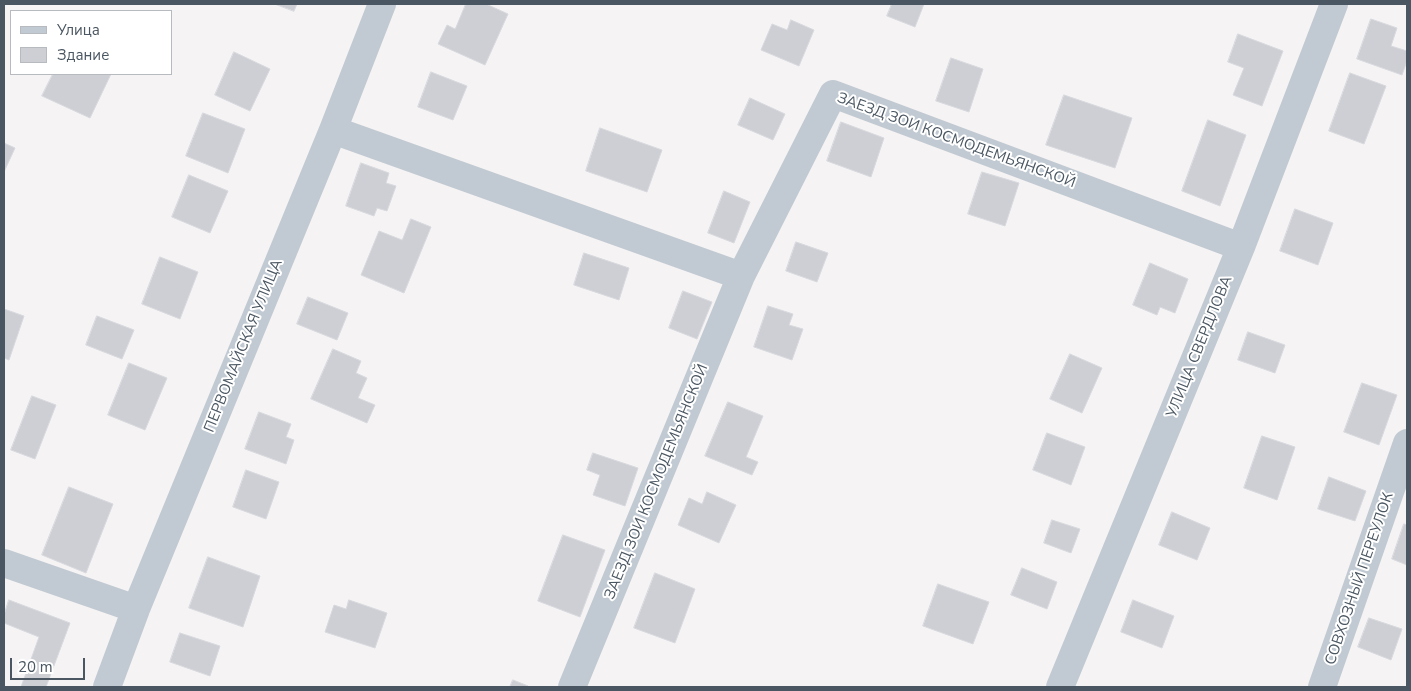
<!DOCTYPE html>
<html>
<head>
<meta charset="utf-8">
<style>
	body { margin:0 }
	#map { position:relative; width:1411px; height:691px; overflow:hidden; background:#f5f3f3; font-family:"Nunito Sans",sans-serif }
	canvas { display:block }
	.frame { position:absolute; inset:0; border:5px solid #4a5661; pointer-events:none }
	.legend { position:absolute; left:10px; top:10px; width:162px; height:65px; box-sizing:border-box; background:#fff; border:1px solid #b7bbc0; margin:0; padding:6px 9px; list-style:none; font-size:15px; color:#4a5661 }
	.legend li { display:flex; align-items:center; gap:10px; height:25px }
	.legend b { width:25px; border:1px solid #b7bbc0 }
	.scale { position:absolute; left:10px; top:658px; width:75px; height:22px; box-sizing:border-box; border:2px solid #4a5661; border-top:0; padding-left:6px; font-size:15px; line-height:18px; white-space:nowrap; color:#4a5661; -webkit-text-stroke:4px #fff; paint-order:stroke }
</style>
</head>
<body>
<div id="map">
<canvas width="1411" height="691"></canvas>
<div class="frame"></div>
<ul class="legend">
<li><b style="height:6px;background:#c1cad2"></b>Улица</li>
<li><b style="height:14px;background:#cdcfd5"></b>Здание</li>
</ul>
<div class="scale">20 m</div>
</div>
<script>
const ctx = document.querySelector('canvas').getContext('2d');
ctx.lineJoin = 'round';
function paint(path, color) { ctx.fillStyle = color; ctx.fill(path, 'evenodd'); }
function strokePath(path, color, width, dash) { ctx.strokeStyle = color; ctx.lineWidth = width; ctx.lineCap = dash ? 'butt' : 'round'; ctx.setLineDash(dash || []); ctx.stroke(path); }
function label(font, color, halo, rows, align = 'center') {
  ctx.font = font + ' "Nunito Sans",sans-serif'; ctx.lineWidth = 4; ctx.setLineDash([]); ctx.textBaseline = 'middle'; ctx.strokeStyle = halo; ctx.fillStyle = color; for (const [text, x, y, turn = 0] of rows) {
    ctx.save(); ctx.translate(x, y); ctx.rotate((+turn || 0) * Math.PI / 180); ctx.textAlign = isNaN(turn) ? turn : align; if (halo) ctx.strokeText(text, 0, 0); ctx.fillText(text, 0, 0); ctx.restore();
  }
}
const building = new Path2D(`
	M275 4H297L294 11Z
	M466 4H486L508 14 485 65 438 44 447 25 455 29Z
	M892 4H924L915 27 887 16Z
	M1371 19 1397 28 1391 46 1407 51V61L1402 75 1357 59Z
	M791 20 814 30 799 66 761 50 772 24 787 30Z
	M1238 34 1283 51 1262 106 1233 95 1244 68 1228 62Z
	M234 52 270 69 250 111 215 95Z
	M951 58 983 69 969 112 936 101Z
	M431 72 467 86 453 120 418 107Z
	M1350 73 1386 86 1364 144 1329 131Z
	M53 74H111L90 118 42 96Z
	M1064 95 1132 118 1115 168 1046 145Z
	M750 98 785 114 773 140 738 125Z
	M203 113 245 129 228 173 186 156Z
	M1208 120 1246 135 1220 206 1182 191Z
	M841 122 884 138 871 177 827 161Z
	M600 128 662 150 647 192 586 171Z
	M4 143 15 148 4 172Z
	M361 163 389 173 386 183 396 186 387 211 377 208 374 216 346 206Z
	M982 172 1019 183 1005 226 968 214Z
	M189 175 228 191 210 233 172 217Z
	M724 191 750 202 734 243 708 233Z
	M1295 209 1333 223 1318 265 1280 251Z
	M411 219 431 227 404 293 361 275 379 231 402 240Z
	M796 242 828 253 817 282 786 271Z
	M584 253 629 268 619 300 574 285Z
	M160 257 198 272 180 319 142 304Z
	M1150 263 1188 279 1175 313 1160 307 1157 315 1133 305Z
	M683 291 712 302 697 339 669 328Z
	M308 297 348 313 337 340 297 324Z
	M768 306 793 314 789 325 803 329 792 360 754 347Z
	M4 309 24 316 9 360 4 358Z
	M97 316 134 330 122 359 86 345Z
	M1248 332 1285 345 1275 373 1238 360Z
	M333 349 361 361 356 373 367 378 358 398 375 405 367 423 311 399Z
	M1070 354 1102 368 1082 413 1050 399Z
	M129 363 167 378 145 430 108 415Z
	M1362 383 1397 395 1379 445 1344 432Z
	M32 396 56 405 35 459 11 450Z
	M728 402 763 416 746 457 758 462 752 475 705 456Z
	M259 412 291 424 286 437 294 440 286 464 245 449Z
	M1047 433 1085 447 1071 485 1033 470Z
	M1262 436 1295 447 1277 500 1244 488Z
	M593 453 638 468 625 506 593 495 600 475 587 470Z
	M246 470 279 482 266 519 233 507Z
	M1329 477 1366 491 1355 521 1318 509Z
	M69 487 113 504 86 573 42 555Z
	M707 492 736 505 719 543 678 525 689 498 702 504Z
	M1172 512 1210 528 1197 560 1159 545Z
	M1052 520 1080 529 1071 553 1044 543Z
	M1404 524 1407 525V565L1392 559Z
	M563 535 605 550 580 617 538 601Z
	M208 557 260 576 243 627 189 608Z
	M1022 568 1057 582 1047 609 1011 595Z
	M655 573 695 589 675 643 634 628Z
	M938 584 989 602 973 644 923 626Z
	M9 600 70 623 46 687H21L39 637 4 623V615Z
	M349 600 387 613 375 648 325 632 334 605 346 609Z
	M1133 600 1174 616 1162 648 1121 632Z
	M1369 618 1402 629 1391 660 1358 647Z
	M180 633 220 646 210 676 170 662Z
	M513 680 528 686 527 687H510Z`);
paint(building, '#cdcfd5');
strokePath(building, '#d7d9de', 1);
strokePath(new Path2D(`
	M333 130 741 276
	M4 563 136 609
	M107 687 136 609 333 130 382 4
	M572 687 741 276 833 94 1241 247
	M1060 687 1241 247 1334 4
	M1322 687 1407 443`), '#c1cad2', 28);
label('15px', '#4a5661', '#fff', [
	["ЗАЕЗД ЗОИ КОСМОДЕМЬЯНСКОЙ",956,141,20],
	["ПЕРВОМАЙСКАЯ УЛИЦА",244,346,-68],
	["УЛИЦА СВЕРДЛОВА",1200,347,-68],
	["ЗАЕЗД ЗОИ КОСМОДЕМЬЯНСКОЙ",657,482,-68],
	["СОВХОЗНЫЙ ПЕРЕУЛОК",1360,579,-71]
]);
</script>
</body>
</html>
